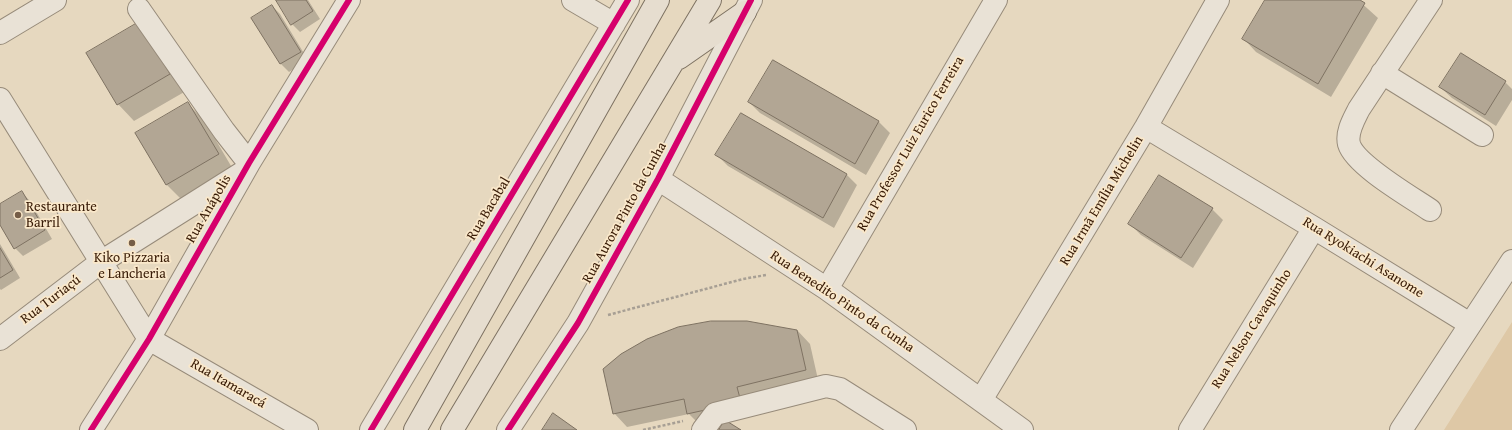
<!DOCTYPE html>
<html>
<head>
<meta charset="utf-8">
<style>
	body { margin:0 }
	canvas { display:block; background:#e6d8bf }
</style>
</head>
<body>
<canvas width="1512" height="430"></canvas>
<script>
const ctx = document.querySelector('canvas').getContext('2d');
ctx.lineJoin = 'round';
function paint(path, color) { ctx.fillStyle = color; ctx.fill(path, 'evenodd'); }
function strokePath(path, color, width, dash) { ctx.strokeStyle = color; ctx.lineWidth = width; ctx.lineCap = dash ? 'butt' : 'round'; ctx.setLineDash(dash || []); ctx.stroke(path); }
function label(font, color, halo, rows, align = 'center') {
  ctx.font = font + ' "Gentium Book Plus",serif'; ctx.lineWidth = 3.5; ctx.setLineDash([]); ctx.textBaseline = 'middle'; ctx.strokeStyle = halo; ctx.fillStyle = color; for (const [text, x, y, turn = 0] of rows) {
    ctx.save(); ctx.translate(x, y); ctx.rotate((+turn || 0) * Math.PI / 180); ctx.textAlign = isNaN(turn) ? turn : align; if (halo) ctx.strokeText(text, 0, 0); ctx.fillText(text, 0, 0); ctx.restore();
  }
}
paint(new Path2D(`
	M1512 322V430H1444Z`), '#dec8a6');
paint(new Path2D(`
	M277 0H308L320 19 300 32 292 24Z
	M1266 0H1358L1378 18 1331 97 1256 52 1243 38Z
	M272 6 280 14 308 60 289 72 281 64 252 18Z
	M156 40 186 91 134 121 118 104Z
	M1505 82 1512 89V100L1496 126 1452 98 1440 87Z
	M749 102 879 122 890 133 866 175 760 113Z
	M188 104 204 120 234 171 183 201 166 184Z
	M716 154 846 174 857 185 834 228 728 166Z
	M22 193 30 201 52 239 23 256 15 248 0 223V206Z
	M1212 209 1223 220 1193 268 1141 235 1130 224Z
	M0 244 20 278 1 290 0 289Z
	M797 330 810 344 819 384 750 400 754 416 726 422 739 430H720L725 422 702 427 689 414 627 427 614 413Z`), '#0003');
const building = new Path2D(`
	M276 0H306L313 11 291 25Z
	M1265 0H1360L1365 3 1318 84 1242 39Z
	M272 5 301 52 280 64 251 18Z
	M139 22 170 74 117 105 86 53Z
	M1461 53 1506 81 1485 115 1439 87Z
	M773 60 879 121 855 164 748 102Z
	M188 102 219 154 166 185 135 133Z
	M741 113 847 174 823 218 715 155Z
	M1159 175 1213 208 1181 258 1128 224Z
	M22 191 45 230 14 249 0 225V204Z
	M0 248 13 270 0 278Z
	M711 321H747L797 330 806 370 737 387 741 402 687 414 684 399 613 414 603 369 621 354 647 339 678 327Z
	M553 413 577 430H542Z
	M725 420 741 430H719Z`);
paint(building, '#b2a694');
strokePath(building, '#7e7262', 1);
const minor = new Path2D(`
	M573 0 614 24
	M139 9 224 131 249 163
	M0 33 55 0
	M1382 73 1482 135
	M0 99 149 339 307 430
	M1146 127 1314 228 1470 324
	M658 179 827 289 1022 430
	M1430 210C1411 197 1355 165 1349 144 1346 132 1354 119 1359 109L1431 0
	M827 289 996 0
	M0 339 101 262 242 173
	M981 400 1146 127 1218 0
	M91 430 149 339 249 163 349 0
	M371 430 628 0
	M508 430 578 323 658 179 751 0
	M703 430 715 414 826 386 840 389 905 430
	M1190 430 1314 228
	M1401 430 1512 261`);
const major = new Path2D(`
	M679 58 745 12
	M415 430 658 0
	M452 430 710 0`);
strokePath(minor, '#978b7a', 24);
strokePath(major, '#7e7262', 24);
strokePath(new Path2D(`
	M608 315 743 279 766 275
	M643 430 683 421`), '#a79f94', 2.5, [3, 2]);
strokePath(minor, '#e9e2d6', 22);
strokePath(major, '#e6ddcf', 22);
strokePath(new Path2D(`
	M91 430 149 339 249 163 349 0
	M371 430 628 0
	M508 430 578 323 658 179 751 0`), '#d6006c', 6);
for (const [x, y, r, color] of [
	[18,215,4,"#755d47"],
	[132,243,4,"#755d47"]
]) { const dot = new Path2D(); dot.arc(x, y, r, 0, 2 * Math.PI); ctx.fillStyle = color; ctx.fill(dot); strokePath(dot, '#fae8ca', 1.5); }
label('14px', '#381b06', '#fae8ca', [
	["Rua Professor Luiz Eurico Ferreira",911,144,-60],
	["Rua Irmã Emília Michelin",1102,201,-59],
	["Rua Anápolis",209,209,-60],
	["Rua Bacabal",489,209,-59],
	["Rua Aurora Pinto da Cunha",625,213,-61],
	["Rua Ryokiachi Asanome",1363,258,32],
	["Rua Turiaçú",51,300,-37],
	["Rua Benedito Pinto da Cunha",842,302,34],
	["Rua Nelson Cavaquinho",1252,329,-58],
	["Rua Itamaracá",228,384,30]
]);
label('14px', '#381b06', '#fae8ca', [
	["Restaurante",26,207],
	["Barril",26,223],
	["Kiko Pizzaria",132,258,"center"],
	["e Lancheria",132,274,"center"]
], 'left');
</script>
</body>
</html>
